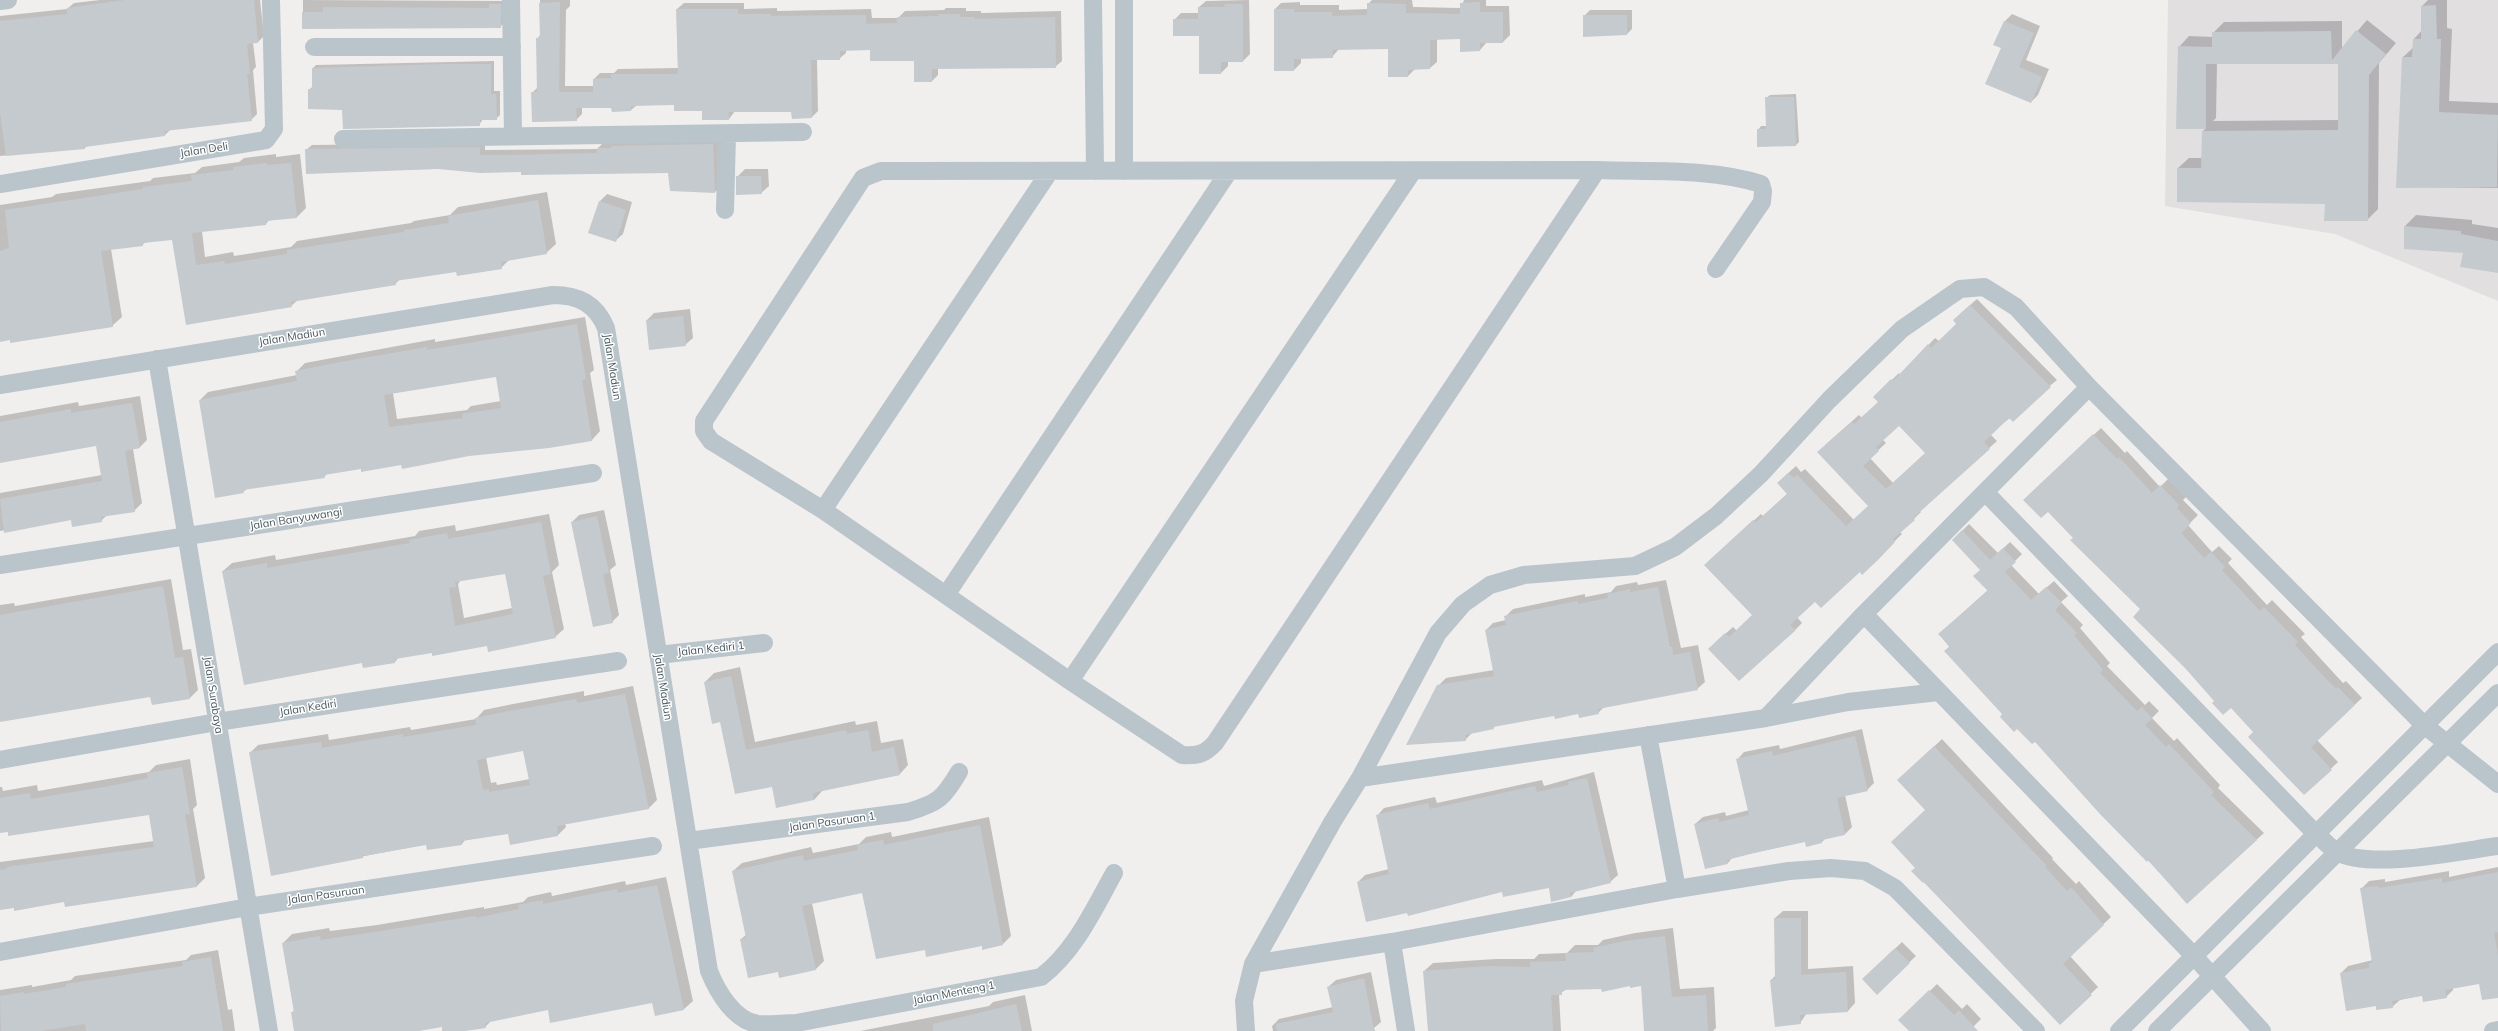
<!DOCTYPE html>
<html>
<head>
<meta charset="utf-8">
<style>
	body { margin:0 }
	canvas { display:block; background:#f1eeee }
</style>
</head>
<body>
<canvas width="2498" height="1031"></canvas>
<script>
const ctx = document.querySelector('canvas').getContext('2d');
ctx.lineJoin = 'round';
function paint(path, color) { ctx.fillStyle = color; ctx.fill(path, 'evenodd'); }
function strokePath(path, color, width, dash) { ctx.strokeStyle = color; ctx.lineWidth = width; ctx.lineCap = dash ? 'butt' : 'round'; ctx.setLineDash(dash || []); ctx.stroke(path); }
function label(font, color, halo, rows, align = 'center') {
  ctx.font = font + ' Mulish,sans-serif'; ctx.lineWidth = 3; ctx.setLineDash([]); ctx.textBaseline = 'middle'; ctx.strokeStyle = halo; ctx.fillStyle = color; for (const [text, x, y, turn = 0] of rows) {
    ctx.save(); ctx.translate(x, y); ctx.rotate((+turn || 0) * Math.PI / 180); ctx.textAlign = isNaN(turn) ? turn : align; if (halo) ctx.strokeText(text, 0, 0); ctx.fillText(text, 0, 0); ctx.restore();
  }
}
paint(new Path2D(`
	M2168 0H2498V301L2335 234 2165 206Z`), '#e2dfe1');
paint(new Path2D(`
	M100 0H260L264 36 258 42 253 43 256 67 253 70 257 114 251 120 171 129 165 135 88 145 85 148 0 156V16L67 9 74 3Z
	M303 0 503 1 504 23 500 27 303 28Z
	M540 0H570V6L566 10 565 86H594V79L600 73H614L618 69 678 68 677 9 684 3H744V9L777 8V11L871 9 872 18H898L905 11 944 10 946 8H966V11H981V13L1061 11 1062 61 1055 67H938V75L932 81 915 60 871 49H846V53L839 59H817L818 111 812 117 792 110 735 111 729 119 703 110 675 104 637 105 631 110 613 111 612 107H582V114L576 120 532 93 538 87 537 39 541 34Z
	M1249 0 1250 54 1243 61H1228V66L1221 73H1200V35L1174 20 1181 13H1199V7L1206 1Z
	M1372 0H1412L1413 7 1461 8 1464 0H1486V6H1509L1510 35 1503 42H1487L1480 50 1461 38H1437V62L1430 68 1415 69 1408 76 1389 48 1339 49 1332 57 1301 58V63L1294 70 1275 9 1281 3 1300 2V5H1339V10L1368 9V4Z
	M2428 0H2447V28L2452 29 2449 101 2498 103V188L2397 187 2403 57 2414 47V39L2422 30V6Z
	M1590 10H1632V29L1627 34 1584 16Z
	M2012 14 2040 26 2026 60 2049 69 2038 95 2031 102 2002 48 2005 21Z
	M2367 20 2396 43 2379 63 2378 209 2367 220 2326 203 2178 168 2189 158H2203V131L2206 128 2179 47 2189 36 2213 37V33L2224 22 2342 21V49ZM2217 63H2339V120L2213 121 2216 118Z
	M494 61V91H500V115L496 119H483L479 125 343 109 309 90 313 86V68L316 65Z
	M1796 94 1799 142 1796 145 1758 130 1761 126H1767L1766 98 1770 95Z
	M718 139 720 187 715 192 669 172 522 171 306 150 312 145 485 143V150L597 149 603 143Z
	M276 154V157L300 154 306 208 297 217 269 220 266 224 202 231 205 257 233 252 234 256 291 247 297 241 411 223 414 221 450 215 458 207 547 192 556 244 546 253 509 260 501 268 457 271 400 279 395 284 298 300 291 306 187 324 173 239 146 242 142 245 111 249 122 317 112 326 0 341V205L52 197 56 194 150 181 153 178 195 173 202 167 239 162 244 158Z
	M745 169H768L769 186 761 193 737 177Z
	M607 194 632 202 623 234 615 241 600 201Z
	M2416 215 2472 220V224L2498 228V272L2464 252 2405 226Z
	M1977 299 2057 380 1990 434 1997 441 1920 511 1921 512 1900 532 1902 534 1862 573 1860 571 1815 601 1797 617 1802 623 1795 630 1716 642 1733 627 1737 631 1754 615 1713 558 1761 514 1763 516 1788 493 1785 476 1796 466 1801 472 1805 469 1854 520 1869 506 1825 445 1859 415 1862 418 1879 402 1874 397 1899 373 1900 375 1935 338 1939 341 1958 324 1961 313ZM1899 425 1926 453 1893 483 1870 458 1886 443 1883 440Z
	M690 309 693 338 685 345 647 320 654 313Z
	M585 317 594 370 590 373 600 431 592 440 362 467 328 473 324 477 248 488 243 492 200 400 208 392 297 375 296 372 305 363 435 339V342ZM497 376 501 401 471 406 467 410 397 419 393 393Z
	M140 396 147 440 139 448 133 449 142 503 134 511 107 515 101 521 72 519 0 531V493L102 475 97 445 0 462V416L78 402 79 406Z
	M2101 428 2125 453 2127 451 2160 487 2168 479 2186 497 2183 500 2198 515 2188 525 2212 552 2219 546 2232 559 2228 563 2267 605 2272 600 2305 634 2301 637 2320 658 2343 683 2346 681 2362 698 2317 740 2338 762 2304 794 2254 731 2231 707 2215 701 2142 609 2032 493Z
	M604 510 616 565 610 570 619 615 612 622 572 522 579 515Z
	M549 514 559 565 552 572 564 629 555 637 433 652 399 657 395 662 363 667 362 662 223 571 232 563 275 555 276 560 415 536 419 531 455 525 456 531ZM506 573 512 608 464 618 458 584 461 580Z
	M1969 524 1998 553 2010 542 2022 554 2011 565 2039 594 2054 581 2068 596 2061 602 2083 625 2080 628 2110 663 2107 666 2145 705 2149 701 2159 711 2152 718 2174 741 2177 738 2220 785 2218 788 2264 833 2187 902 2035 740 2003 714 1939 634 1988 590 1981 570 1953 540Z
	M171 579 183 650 191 649 198 690 190 698 152 704 151 696 0 721V605L14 603 15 606Z
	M1666 580 1681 648 1698 645 1705 682 1697 689 1604 707 1598 713 1555 714 1496 726 1493 728 1473 732 1465 740 1438 686 1446 678 1494 670 1486 630 1493 623 1506 620 1505 617 1513 609 1585 594V597L1611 592 1616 586 1637 582 1638 585Z
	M740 667 755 742 855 721 856 725 877 721 881 743 903 739 908 765 899 775 823 790 814 800 772 786 721 721 705 682 714 673Z
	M633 686 657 800 649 808 565 823 566 827 558 835 510 844 509 833 465 840 462 844H427L272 874 250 753 258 745 328 734 329 740 410 727 411 730 476 719 484 710 513 704 584 691V696ZM524 749 530 779 497 785 496 782 491 783 486 757Z
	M1862 729 1874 783 1867 790 1845 795 1852 827 1845 834 1826 838 1822 842 1805 841 1732 858 1728 863 1695 824 1703 817 1725 812 1726 816 1749 810 1737 760 1744 752 1779 745 1780 749Z
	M1942 739 2053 858 2052 859 2076 884 2079 881 2111 917 2070 956 2098 987 2060 1023 1913 871 1916 868 1926 810 1906 773Z
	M190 759 197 805 193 809 205 878 197 886 0 909V862L154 841 150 814 0 832V787H2L3 791 37 785 38 791 149 772 156 765Z
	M1594 772 1618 875 1610 882 1576 891 1571 897 1549 887 1503 891 1408 911 1358 882 1365 875 1389 869 1377 816 1384 808 1435 797 1437 803 1542 780 1544 786Z
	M989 817 1011 936 1003 944 925 948 863 892 812 903 824 961 815 970 779 971 741 939 746 935 733 871 742 863 811 847 813 853 859 844 866 837 891 832 892 837Z
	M2498 867V997L2480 983 2453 987V990L2446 997 2423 995 2400 1000 2392 1007 2376 1005 2341 973 2348 966 2373 960 2361 889 2369 881 2385 879V882L2449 871V877Z
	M666 877 693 1001 684 1009 656 1015 653 1002 548 1009 491 1021 485 1027 459 1031H443L442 1026 413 1031H295L292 1013 294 1010 283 943 292 934 329 928 330 931 377 925 484 907V909L523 902 528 897 551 892 552 896 625 881 626 885Z
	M1783 911H1808V969L1853 966 1855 1003 1848 1011 1807 1013 1800 1023 1771 980 1776 975 1775 918Z
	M1673 928 1680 989 1714 987 1716 1028 1713 1031H1645L1642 985H1631L1567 989 1559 994 1561 1031H1431L1424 971 1433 963 1496 959H1534L1539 954 1567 953 1575 945H1598L1603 940 1635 933Z
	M1902 942 1916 956 1877 993 1863 979Z
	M218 950 228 1010 232 1009 235 1031H0V990L32 985V987L71 980 75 976 186 960 191 955Z
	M1371 972 1381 1022 1374 1028 1375 1031H1273L1272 1026 1279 1019 1333 1007 1328 987 1336 980Z
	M1937 984 1962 1009 1967 1004 1981 1019 1969 1031H1911L1900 1020Z
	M1025 995 1032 1031H860L989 1006 993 1002Z`), '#0003');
paint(new Path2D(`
	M125 0H254L258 43 247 44 250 74H247L252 121 165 131V136L85 147V149L6 156 0 112V21L67 14V8Z
	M560 2 559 92H593V79L611 78V74H678L676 9H738V14H771V16L866 15V24L897 23V17L939 16 938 14H960V17H975V19L1055 17 1056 68 932 69V82H914V61H870V50L840 51V60H811L812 118 792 119 791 112H729V120H702V111H674V105L631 106V111L612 112 611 108H576L577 121 532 122 531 92H537L536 38H540L539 3Z
	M1480 2V12H1503V43H1480V51L1460 52V39L1430 40V69L1408 70V77H1388V49L1333 50V58L1294 59V71H1274V9H1294V12H1332V16L1367 15V3L1406 4V13L1460 14V3Z
	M489 4H501V28L302 29V12H323V7L489 8Z
	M1224 4H1243V62H1221V74H1199V36H1173V19H1198V7H1225Z
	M2436 5 2437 39H2441L2439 112 2498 115 2497 187 2396 188 2402 57H2412L2413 39H2421V6Z
	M1583 15H1627V35L1583 37Z
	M2004 21 2034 33 2019 67 2042 77 2031 103 1985 84 2001 48 1993 45Z
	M2356 30 2386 54 2369 75 2368 221H2324L2325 204 2177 202V168H2201L2202 131 2338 130V64H2206V129H2176L2178 46 2212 47V32L2331 31 2332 60Z
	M447 64H491V94H496L497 120H480V126L343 129 342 110 308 109V89H312V68Z
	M1765 97H1794L1796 146 1757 147V129H1766Z
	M713 144 715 193 670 191 668 173 521 175V172L480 173 438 169 306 174 305 149 480 147V155H512L597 153V148H612L611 146Z
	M267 163V165L291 163 297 218 266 221V225L192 233 196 265 224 261 225 264 287 254V250L404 232V230L449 223 448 216 538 200 547 254 501 262 502 269 457 276 456 272 395 281 396 285 291 302 292 307 186 325 172 240 143 243V246L101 251 113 327 10 343V340L0 342V251L9 248 5 210 143 189V187L192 181 191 175 234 170 233 167Z
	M736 176H761L762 194 736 195Z
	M599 201 626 210 616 242 588 233Z
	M2404 226 2461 231V234L2498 241V273L2460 267 2463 253 2404 249Z
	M1970 305 2051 387 2013 422 2009 418 1984 442 1990 449 1913 518 1915 520 1893 539 1895 542 1878 560 1862 575 1860 572 1821 608 1815 602 1790 625 1796 630 1739 681 1708 649 1725 633 1729 637 1752 615 1704 565 1753 520 1756 522 1787 494 1777 483 1788 473 1794 478 1797 475 1846 526 1868 506 1817 452 1852 422 1854 424 1878 402 1873 397 1891 379 1893 381 1928 344 1931 348 1956 324 1953 320ZM1899 426 1925 453 1886 489 1863 466 1879 451 1876 447Z
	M683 316 686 346 649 350 646 320Z
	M577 324 586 379 582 380 592 441 549 448 469 456 402 469 401 465 361 472V469L324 475 325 478 243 490 244 493 215 498 199 400 297 381 295 371 341 362 427 347V350L469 343ZM496 377 501 408 462 414 463 418 389 427 384 395Z
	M132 403 140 448 125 451 135 512 101 517 102 522 72 527 71 520 4 533 0 499 102 481 96 446 0 463V422L71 409V413Z
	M2093 434 2117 459 2119 457 2152 493 2160 485 2179 505 2177 508 2191 523 2181 533 2204 558 2211 552 2225 567 2222 570 2260 611 2264 607 2298 642 2295 645 2313 665 2336 689 2338 687 2355 705 2311 747 2332 770 2304 795 2248 737 2253 732 2231 708 2223 715 2212 703 2214 701 2185 668 2133 617 2140 609 2070 540 2073 538 2048 512 2041 518 2023 500Z
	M597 516 609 573 603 574 613 623 593 627 571 522Z
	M541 522 551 574 543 576 556 638 488 652 487 646 432 656V653L395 659V663L363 668 362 663 244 685 222 571 267 563V568L410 543 409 540 447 533 448 539ZM505 574 513 614 455 626 449 588 456 587 455 582Z
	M1962 530 1990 560 2003 548 2016 562 2005 572 2031 600 2046 587 2062 603 2055 610 2077 633 2074 635 2103 670 2100 673 2137 711 2142 707 2152 718 2145 725 2166 747 2169 744 2214 792 2211 795 2257 840 2187 904 2148 860 2147 862 2100 814 2035 742 2032 744 2017 729 2014 732 2000 717 2002 714 1944 651 1950 646 1938 634 1988 591 1973 576 1980 570 1952 540Z
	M163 586 175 658 183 657 190 699 152 705 150 697 0 722V615Z
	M1658 587 1670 647H1672L1673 655 1690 652 1698 690 1598 709 1599 714 1579 718 1578 714 1555 719 1554 716 1493 727 1494 729 1465 735 1466 741 1406 745 1437 685 1494 676 1485 630 1506 625 1504 616 1577 601 1578 604 1608 598 1607 594 1630 589V592Z
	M731 676 746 750 846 730 847 734 868 730 872 752 894 747 900 775 813 793 814 800 776 808 772 787 735 794 720 722 712 724 704 682Z
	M625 694 649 809 557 826 558 836 510 845 508 834 462 841V845L427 850 426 845 363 856V858L271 876 249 752 321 742 322 748 403 734V737L476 725 475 718 504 712 576 699 577 703ZM523 751 530 785 489 792V789L483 790 477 760Z
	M1855 736 1868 791 1837 798 1845 835 1822 840V843L1806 847 1805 842 1754 853 1727 860 1728 864 1705 869 1694 824 1718 818 1719 822 1749 815 1736 759 1772 751 1773 756Z
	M1934 746 2047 866 2045 867 2067 891 2071 887 2104 925 2063 964 2092 995 2060 1025 1924 882 1923 883 1911 871 1915 868 1891 842 1925 810 1897 780Z
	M182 767 190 814H185L197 887 65 907 64 902 14 911V908L0 910V870L7 869V867L154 847 149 815 8 836V832L0 833V798L30 793 31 799 116 785 148 778 147 773Z
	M1587 778 1611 883 1570 893 1571 897 1551 902 1549 888 1503 897 1502 892 1408 916 1407 913 1366 922 1357 882 1389 874 1376 815 1428 803 1430 809 1535 786 1537 792 1569 785 1568 782Z
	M980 825 1003 945 982 950V946L926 957 925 950 876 959 862 893 802 906 816 970 779 978 778 972 748 978 740 939 746 938 732 871 803 855 804 861 858 850 857 845 883 840 884 845Z
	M2498 872V932L2494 933 2498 956V998L2482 1000 2479 984 2445 990 2447 998 2423 1002 2422 996 2392 1001 2393 1008 2376 1010V1006L2346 1011 2340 973 2369 968V963H2372L2360 888 2378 886V888L2442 878V883Z
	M657 885 684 1010 655 1016 652 1003 550 1023 548 1010 485 1023 486 1028 465 1031H442V1027L419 1031H294L291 1012H294L282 943 320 936 321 940 368 933 475 916 476 918 519 909 518 905 543 900V904L617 889V893Z
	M1774 918H1801V975L1846 972 1848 1012 1800 1015 1801 1024 1775 1027 1770 980 1775 979Z
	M1665 936 1672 997 1706 995 1708 1031H1644L1641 986 1630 988V986L1602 992 1601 989 1562 990V995H1551L1553 1031H1428L1423 971 1487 966 1530 967V962L1566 961 1565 953 1594 952 1593 948 1625 941Z
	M1895 948 1910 963 1877 995 1862 979Z
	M211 957 223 1031H86L85 1024 40 1031H1L0 996 24 992V994L66 987V984L183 966 182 962Z
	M1364 978 1374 1031H1277L1276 1024 1333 1012 1327 987Z
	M1929 990 1954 1015 1959 1010 1978 1031H1909L1898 1020Z
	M1016 1004 1022 1031H933V1024Z`), '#c5cace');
strokePath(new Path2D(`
	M511 0 513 136
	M1093 0 1095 171
	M1124 0V171
	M0 1 8 0
	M314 47H512
	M343 139 803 132
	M1597 170 1215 743C1205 754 1198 756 1182 755L1070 681 823 510 711 441 704 431V421L863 178 881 171 1597 170C1649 172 1712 168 1761 184L1763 191 1762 202 1716 269
	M0 184 266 140 274 129 271 0
	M725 210 727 135
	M157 359 269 1031
	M0 385 553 295C579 295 596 304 606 328L709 971C717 991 734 1021 758 1024 770 1025 783 1023 796 1023L1041 977C1075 951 1094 909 1114 873
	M1986 493 2316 834C2323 839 2329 847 2337 852 2370 870 2460 851 2498 846
	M823 510 1050 171
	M0 565 593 473
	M946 595 1229 171
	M1864 614 2194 956 2262 1031
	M658 655 764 643
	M1070 681 1413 171
	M1766 718 1864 614 2089 387
	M1648 735 1677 889
	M0 760 217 722 618 661
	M1360 778 1766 718 1848 702 1939 692
	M688 841 908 812C938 803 943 799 959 772
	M1392 942 1406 1031
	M0 952 248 907 653 846
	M1253 964 1392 942 1677 889 1789 871 1831 868 1865 871 1895 888 2036 1031
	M1246 1031 1244 1001 1253 964 1333 821 1360 778 1438 633 1463 604 1490 585 1524 575 1635 566 1675 547 1716 516 1761 474 1829 400 1902 329 1960 289 1984 287 2016 307 2089 387 2424 725 2498 784
	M2119 1031 2498 652
	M2157 1031 2498 693
	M2493 1031 2498 1030`), '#b9c5cb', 18);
label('11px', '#46555c', '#fff', [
	["Jalan Deli",204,150,-9],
	["Jalan Madiun",292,337,-9],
	["Jalan Madiun",612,367,81],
	["Jalan Banyuwangi",296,519,-9],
	["Jalan Kediri 1",711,649,-6],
	["Jalan Madiun",663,687,81],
	["Jalan Surabaya",213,695,81],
	["Jalan Kediri",308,708,-9],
	["Jalan Pasuruan 1",832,822,-8],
	["Jalan Pasuruan",326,895,-8],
	["Jalan Menteng 1",954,993,-11]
]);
</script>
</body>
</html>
